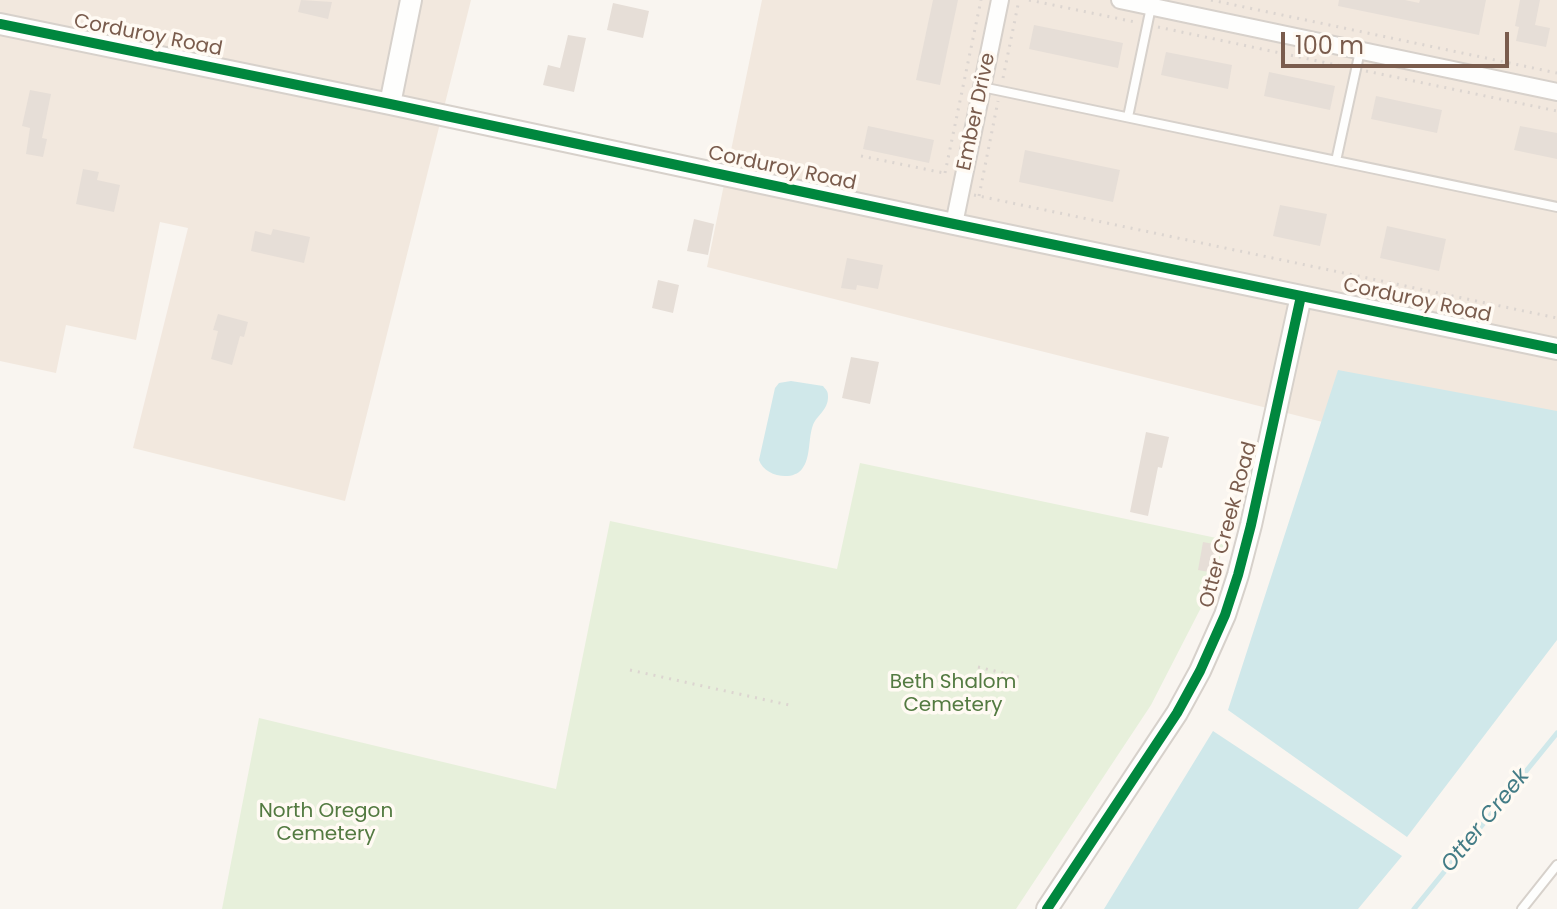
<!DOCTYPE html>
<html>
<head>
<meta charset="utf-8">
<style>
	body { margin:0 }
	#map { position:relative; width:1557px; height:909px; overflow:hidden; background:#f9f5f0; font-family:Poppins,sans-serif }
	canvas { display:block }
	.scale { position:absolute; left:1281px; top:32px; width:228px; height:36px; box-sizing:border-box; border:4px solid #7a5c4d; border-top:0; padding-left:10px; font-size:24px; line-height:28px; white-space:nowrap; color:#7a5c4d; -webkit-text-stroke:6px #fffaf3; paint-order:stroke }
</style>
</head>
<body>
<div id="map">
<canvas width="1557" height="909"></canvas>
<div class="scale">100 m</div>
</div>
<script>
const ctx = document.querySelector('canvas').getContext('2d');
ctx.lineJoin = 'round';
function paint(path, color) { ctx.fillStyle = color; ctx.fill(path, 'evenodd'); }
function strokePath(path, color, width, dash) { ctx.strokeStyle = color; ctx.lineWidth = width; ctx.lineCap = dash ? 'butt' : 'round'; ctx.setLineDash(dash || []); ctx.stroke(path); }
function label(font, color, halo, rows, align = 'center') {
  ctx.font = font + ' Poppins,sans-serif'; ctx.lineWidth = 7; ctx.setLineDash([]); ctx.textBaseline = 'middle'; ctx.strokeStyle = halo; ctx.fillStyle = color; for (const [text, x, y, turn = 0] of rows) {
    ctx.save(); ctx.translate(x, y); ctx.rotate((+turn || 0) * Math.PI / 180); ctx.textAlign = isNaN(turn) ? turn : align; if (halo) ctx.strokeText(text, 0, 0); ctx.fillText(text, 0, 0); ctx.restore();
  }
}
paint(new Path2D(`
	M0 0H471L345 501 133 448 188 228 160 222 136 340 66 325 56 373 0 361Z
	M762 0H1557V481L707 267Z`), '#f2e8de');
paint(new Path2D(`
	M860 463 1226 540 1208 594 1151 705 1016 909H222L259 718 556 789 610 521 837 569Z`), '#e7f0db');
paint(new Path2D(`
	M1338 370 1557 411V640L1407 837 1228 710Z
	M791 381 823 386C827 391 828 391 828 397 828 410 817 415 813 425 808 438 811 458 802 469 792 482 764 476 759 460L775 388 779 383Z
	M1213 731 1402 856 1358 909H1104Z`), '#d0e8ea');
strokePath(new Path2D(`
	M1414 909 1557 733`), '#d0e8ea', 5);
paint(new Path2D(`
	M301 0 332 2 328 19 298 12Z
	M933 0H958L940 85 916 80Z
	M1339 0H1405L1419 3 1420 0H1486L1479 35 1338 6Z
	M1520 0H1540L1535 25 1550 28 1546 47 1516 41 1519 27 1515 26Z
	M613 3 649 11 643 38 607 30Z
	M1034 25 1123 43 1118 68 1029 49Z
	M568 35 586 38 574 92 543 85 548 65 560 68Z
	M1166 52 1232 65 1228 89 1161 75Z
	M1269 72 1335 86 1330 110 1264 96Z
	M30 90 51 94 42 138 47 139 43 157 26 154 30 128 22 126Z
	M1376 96 1442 110 1437 133 1371 119Z
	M868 126 934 140 929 163 863 149Z
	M1520 126 1557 133V159L1514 150Z
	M1025 150 1120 170 1113 202 1019 182Z
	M83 169 99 172 97 180 120 185 114 212 76 204Z
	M1280 205 1327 214 1320 246 1273 236Z
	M694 219 714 224 708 255 687 251Z
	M1387 226 1446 239 1439 271 1380 258Z
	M273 229 310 237 304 263 251 251 255 231 271 235Z
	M847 258 883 265 878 289 857 285 856 290 841 288Z
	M658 280 679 285 673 313 652 308Z
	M218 314 248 322 244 337 240 336 232 365 211 359 218 331 213 330Z
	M851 357 879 362 870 404 842 398Z
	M1146 432 1169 437 1162 468 1158 467 1148 516 1130 512Z
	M1203 542 1219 545 1214 573 1198 570Z`), '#e6ded7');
const service = new Path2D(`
	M982 87 1557 207
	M1128 117 1151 7
	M1336 161 1360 51
	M1522 909 1557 865`);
const minor = new Path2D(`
	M1120 0 1557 92
	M954 224 1000 0`);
const tertiary = new Path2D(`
	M0 24 390 104 954 224 1557 349
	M390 104 411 0
	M1047 909 1177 713 1200 671 1225 615 1238 575 1251 525 1301 296`);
strokePath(service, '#d7d1cb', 12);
strokePath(minor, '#d7d1cb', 20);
strokePath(tertiary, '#d7d1cb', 24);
strokePath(new Path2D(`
	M1029 0 1135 22
	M1211 0 1557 73
	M1158 27 1346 67
	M1366 71 1557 111
	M1003 78 1019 0
	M861 156 944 173
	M945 173 981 0
	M974 195 1557 318
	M979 196 998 101
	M978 667 1019 677
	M630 670 789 705`), '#dcd5d0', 3, [2, 6]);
strokePath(service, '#fefefd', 8);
strokePath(minor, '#fefefd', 16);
strokePath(tertiary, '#fefefd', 20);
strokePath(new Path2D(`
	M0 24 390 104 954 224 1557 349
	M1047 909 1177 713 1200 671 1225 615 1238 575 1251 525 1301 296`), '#00873e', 10);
label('20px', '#7a5c4d', '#fffaf3', [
	["Corduroy Road",148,36,11],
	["Ember Drive",977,112,-78],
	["Corduroy Road",782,169,12],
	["Corduroy Road",1417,301,12],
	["Otter Creek Road",1229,525,-75]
]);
label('20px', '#537a41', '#fffaf3', [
	["Beth Shalom",953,683],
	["Cemetery",953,706],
	["North Oregon",326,812],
	["Cemetery",326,835]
]);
label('italic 22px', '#437c86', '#fffaf3', [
	["Otter Creek",1486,821,-51]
]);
</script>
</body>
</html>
